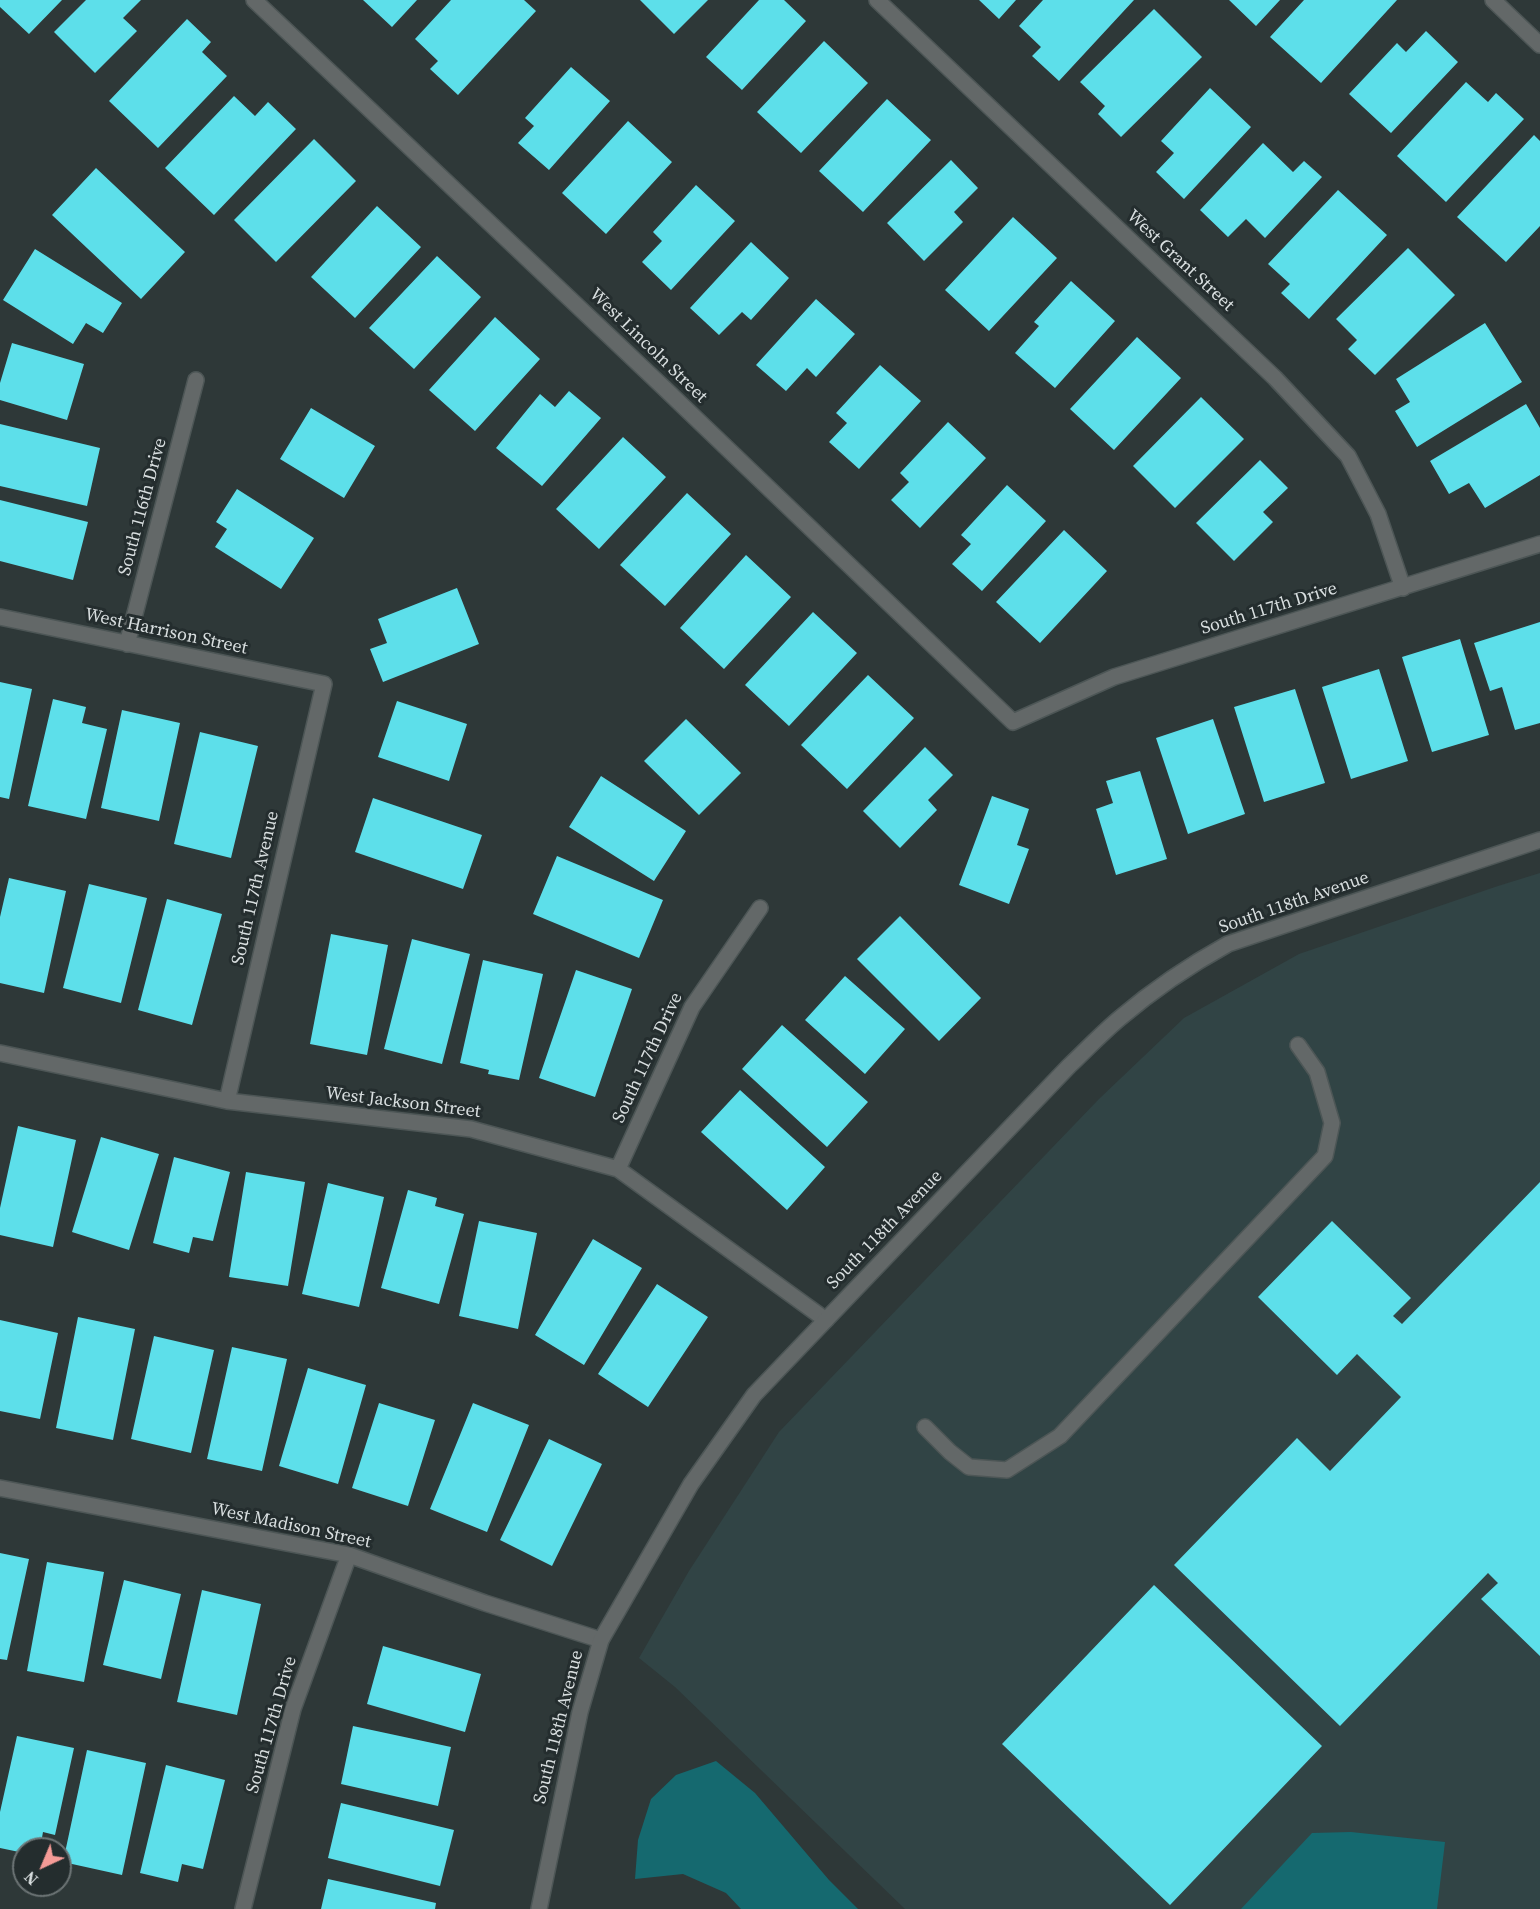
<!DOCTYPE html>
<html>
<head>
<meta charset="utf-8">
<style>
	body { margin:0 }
	#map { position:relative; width:1540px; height:1909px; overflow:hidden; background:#2e3838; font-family:"Source Serif 4",serif }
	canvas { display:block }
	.north { position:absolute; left:12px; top:1837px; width:60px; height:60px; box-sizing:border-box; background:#242d2e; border:2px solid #6c7475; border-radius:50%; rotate:224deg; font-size:16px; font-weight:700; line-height:24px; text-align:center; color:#d8dedf }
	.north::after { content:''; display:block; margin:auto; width:21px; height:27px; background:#f59b97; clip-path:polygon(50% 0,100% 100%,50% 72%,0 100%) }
</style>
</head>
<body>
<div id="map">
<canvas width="1540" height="1909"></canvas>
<div class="north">N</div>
</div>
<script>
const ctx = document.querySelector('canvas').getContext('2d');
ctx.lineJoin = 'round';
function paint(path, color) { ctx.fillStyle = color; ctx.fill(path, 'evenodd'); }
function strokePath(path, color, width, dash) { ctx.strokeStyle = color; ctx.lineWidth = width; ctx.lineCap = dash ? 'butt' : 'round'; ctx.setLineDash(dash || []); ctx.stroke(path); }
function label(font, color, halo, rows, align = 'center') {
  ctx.font = font + ' "Source Serif 4",serif'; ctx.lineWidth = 6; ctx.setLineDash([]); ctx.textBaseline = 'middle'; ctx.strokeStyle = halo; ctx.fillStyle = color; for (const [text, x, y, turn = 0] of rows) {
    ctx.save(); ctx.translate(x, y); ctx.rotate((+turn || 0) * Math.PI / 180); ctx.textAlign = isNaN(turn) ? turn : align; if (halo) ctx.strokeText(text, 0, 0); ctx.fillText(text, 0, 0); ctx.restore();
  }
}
paint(new Path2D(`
	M1540 873V1909H905L675 1687 639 1658 689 1571 779 1432 1099 1099 1184 1018 1299 954 1498 886Z`), '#314445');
paint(new Path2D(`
	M716 1761 755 1793 829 1880 858 1909H741L726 1893 683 1874 635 1879 638 1840 651 1799 676 1775Z
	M1351 1832 1445 1842 1437 1909H1241L1312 1833Z`), '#15696f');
paint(new Path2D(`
	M0 0H62L29 34 0 7Z
	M86 0H141L123 18 137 31 95 73 54 32Z
	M363 0H417L392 27Z
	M451 0H524L536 11 458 95 430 69 438 61 415 39Z
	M640 0H708L674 34Z
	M759 0H784L806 21 742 90 706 57Z
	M979 0H1016L999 19Z
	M1043 0H1134L1059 81 1032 56 1041 47 1019 26Z
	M1229 0H1280L1256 26Z
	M1304 0H1397L1321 83 1270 37Z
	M1154 9 1202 57 1121 137 1098 114 1105 106 1080 82Z
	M187 19 211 42 202 52 227 76 158 148 109 101Z
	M1426 31 1458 62 1391 133 1349 94 1397 43 1406 52Z
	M824 41 868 83 801 153 757 112Z
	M571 67 610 101 549 170 518 143 534 126 525 118Z
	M1466 82 1488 102 1496 93 1524 119 1446 202 1397 156Z
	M1210 88 1251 127 1184 199 1156 172 1174 153 1161 141Z
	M234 96 255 116 268 102 296 129 214 215 165 168Z
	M887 99 931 140 863 212 819 171Z
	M628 121 672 162 606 234 562 193Z
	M1534 135 1540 141V226L1506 262 1457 217Z
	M314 139 356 181 276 262 234 220Z
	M1263 143 1293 172 1304 161 1322 177 1265 238 1246 219 1228 237 1200 210Z
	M951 160 978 188 954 212 963 222 924 261 887 223Z
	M96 168 185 252 141 299 52 215Z
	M696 185 735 221 671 290 642 262 662 241 653 232Z
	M1338 190 1387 235 1309 319 1281 293 1290 284 1268 264Z
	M377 206 421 247 355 318 311 277Z
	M1013 217 1057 258 989 331 945 290Z
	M751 242 789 278 751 320 742 312 719 335 690 308Z
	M1408 248 1455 295 1375 375 1348 349 1357 340 1336 319Z
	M35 249 122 303 103 333 86 323 73 344 3 300Z
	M437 256 481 297 414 369 369 328Z
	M1071 281 1115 321 1055 388 1015 353 1039 326 1034 322Z
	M816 299 855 334 816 377 807 368 786 391 756 365Z
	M495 317 540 359 475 431 429 390Z
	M1485 323 1522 382 1417 447 1395 411 1410 402 1396 379Z
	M1137 337 1181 378 1114 450 1070 409Z
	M12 343 84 364 67 420 0 400V383Z
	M880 365 921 401 859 469 829 442 847 423 836 413Z
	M569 391 601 418 542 486 496 448 540 394 555 407Z
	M1201 397 1244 439 1175 508 1133 466Z
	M1526 404 1540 428V475L1485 508 1469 483 1449 494 1430 461Z
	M311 408 375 446 344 498 280 459Z
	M948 422 986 458 920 528 891 500 909 482 900 473Z
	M0 424 100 448 87 506 0 486Z
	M623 437 666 477 599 549 556 509Z
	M1260 460 1288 488 1263 512 1273 522 1234 561 1196 523Z
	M1007 485 1046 521 982 591 952 564 971 544 961 535Z
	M237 489 314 538 281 589 215 547 227 529 216 522Z
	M687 493 731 534 665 606 620 565Z
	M0 500 88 522 73 580 0 561Z
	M1064 530 1107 571 1040 643 996 602Z
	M746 555 791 597 724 669 680 628Z
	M457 588 479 644 383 682 370 649 387 643 378 619Z
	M813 612 857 653 789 726 745 685Z
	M1540 622V723L1515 730 1502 687 1490 691 1474 643Z
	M1460 639 1489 735 1432 752 1402 657Z
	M1379 669 1408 761 1351 779 1322 687Z
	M868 675 914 718 847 789 801 745Z
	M0 682 32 689 9 799 0 797Z
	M1295 689 1325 783 1264 802 1234 707Z
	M53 699 86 707 82 723 107 729 86 819 28 806Z
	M397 701 467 724 449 781 378 757Z
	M122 710 180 723 159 821 101 808Z
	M686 719 741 773 699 815 644 761Z
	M1213 719 1245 814 1188 834 1156 738Z
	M200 732 258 746 231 858 174 844Z
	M925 747 953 775 928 800 937 810 900 848 863 811Z
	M1140 771 1167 859 1116 875 1096 809 1113 803 1106 781Z
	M601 776 686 831 654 881 569 827Z
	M992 796 1029 809 1017 845 1029 849 1009 904 959 885Z
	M373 798 482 835 463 889 355 852Z
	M557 856 663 900 639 958 533 914Z
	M9 878 66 891 44 993 0 983V917Z
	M89 884 147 898 121 1003 63 988Z
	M167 899 222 914 192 1025 138 1010Z
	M900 916 981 998 939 1041 857 959Z
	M331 934 388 945 367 1055 310 1044Z
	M412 939 470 954 442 1064 384 1049Z
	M483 960 543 974 519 1080 488 1074 489 1070 460 1063Z
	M576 970 632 989 595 1097 539 1078Z
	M845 976 905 1029 865 1074 805 1020Z
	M782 1025 868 1102 827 1147 742 1069Z
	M740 1090 825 1167 787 1210 701 1132Z
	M18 1126 76 1140 53 1247 0 1235V1208Z
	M101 1137 159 1154 129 1250 72 1232Z
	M174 1157 230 1172 213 1241 193 1237 189 1253 153 1243Z
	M246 1172 305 1182 288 1286 229 1277Z
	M1540 1182V1656L1481 1599 1498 1583 1488 1573 1340 1726 1174 1565 1297 1438 1330 1471 1401 1397 1357 1354 1337 1375 1258 1297 1332 1221 1411 1298 1393 1316 1402 1324Z
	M328 1183 384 1197 359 1307 302 1294Z
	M408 1190 437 1198 435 1206 464 1214 439 1304 381 1288Z
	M479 1221 537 1233 518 1329 459 1316Z
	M593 1239 642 1268 584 1365 535 1335Z
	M657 1284 708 1317 648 1407 598 1374Z
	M78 1317 135 1329 113 1440 56 1428Z
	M0 1320 58 1333 40 1419 0 1411Z
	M154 1336 214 1350 191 1453 131 1439Z
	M232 1347 287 1359 262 1471 207 1459Z
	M308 1368 366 1385 338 1484 279 1466Z
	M379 1403 435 1420 408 1506 352 1488Z
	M473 1403 529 1425 487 1532 430 1509Z
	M549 1439 602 1464 552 1566 500 1540Z
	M0 1553 29 1559 7 1660 0 1659Z
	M47 1562 104 1572 84 1682 27 1671Z
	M124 1580 181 1594 161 1679 103 1665Z
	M1154 1585 1322 1746 1170 1905 1002 1744Z
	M202 1590 261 1604 237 1715 177 1702Z
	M383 1646 481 1674 465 1732 367 1704Z
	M353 1726 451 1747 438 1806 341 1784Z
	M17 1736 74 1748 55 1835 43 1832 40 1849H24V1853L0 1848V1812Z
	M87 1750 146 1763 122 1875 63 1862Z
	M166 1765 225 1780 203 1869 182 1864 178 1882 140 1873Z
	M341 1803 454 1830 440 1886 328 1858Z
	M328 1879 436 1903 435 1909H321Z`), '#5ddfea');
const service = new Path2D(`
	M925 1427 950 1452 969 1467 1007 1470 1060 1436 1325 1156 1332 1123 1317 1072 1298 1045`);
const minor = new Path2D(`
	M254 0 662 386 1013 722 1114 677 1540 544
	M877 0 1275 378 1348 456 1378 514 1403 588
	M1493 0 1540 45
	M0 617 324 684 227 1101
	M127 644 196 380
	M0 1053 227 1101 471 1129 618 1169 826 1320
	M618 1169 692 1007 760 908
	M0 1488 349 1555 485 1603 601 1640
	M243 1909 293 1709 349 1555`);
const tertiary = new Path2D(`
	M539 1909 580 1712 601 1640 691 1484 754 1395 1069 1066C1086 1050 1102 1033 1120 1018 1153 990 1190 965 1228 944L1540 840`);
strokePath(service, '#4d5656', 18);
strokePath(minor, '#4d5656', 18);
strokePath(tertiary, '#4d5656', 18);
strokePath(service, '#636868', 15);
strokePath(minor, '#636868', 15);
strokePath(tertiary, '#636868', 15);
label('18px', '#d8dedf', '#242d2e', [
	["West Grant Street",1180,261,43],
	["West Lincoln Street",648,346,44],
	["South 116th Drive",143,507,-75],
	["South 117th Drive",1269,609,-17],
	["West Harrison Street",166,632,12],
	["South 117th Avenue",256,888,-77],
	["South 118th Avenue",1294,903,-19],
	["South 117th Drive",648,1058,-65],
	["West Jackson Street",403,1103,7],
	["South 118th Avenue",885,1230,-46],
	["West Madison Street",291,1526,12],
	["South 117th Drive",272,1725,-74],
	["South 118th Avenue",559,1727,-76]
]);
</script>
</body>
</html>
